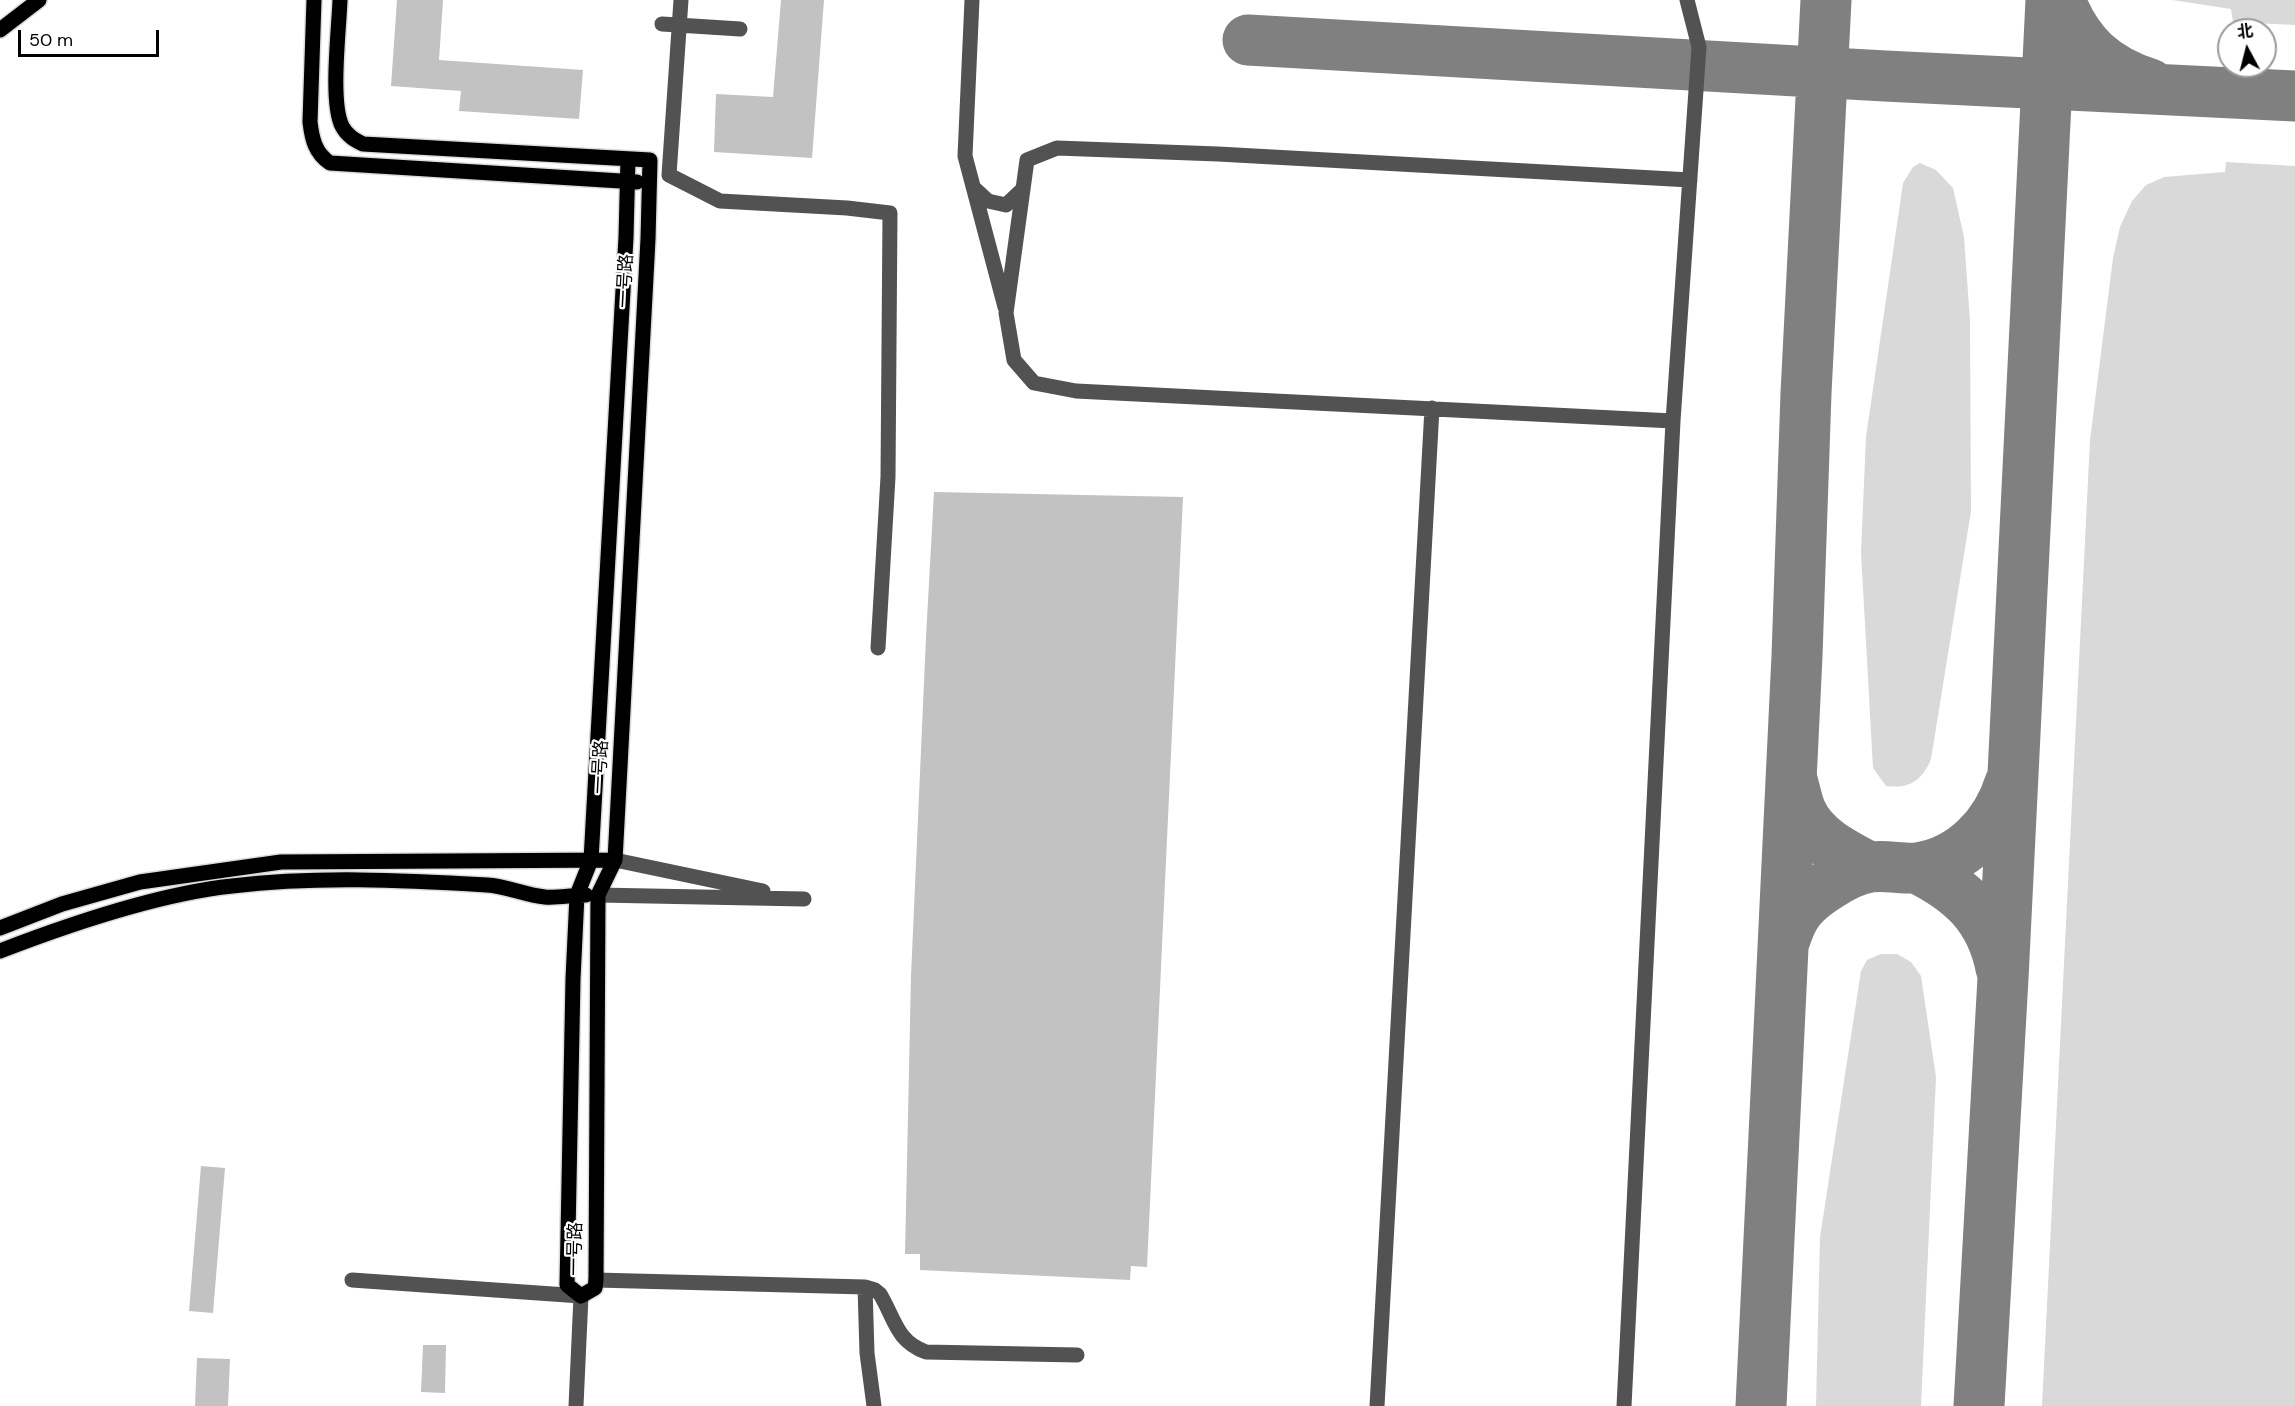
<!DOCTYPE html>
<html>
<head>
<meta charset="utf-8">
<style>
	body { margin:0 }
	#map { position:relative; width:2295px; height:1406px; overflow:hidden; background:#fff; font-family:"DM Sans","Noto Sans SC",sans-serif }
	canvas { display:block }
	.north { position:absolute; left:2217px; top:18px; width:60px; height:60px; box-sizing:border-box; background:#fff; border:2px solid #999; border-radius:50%; rotate:353deg; font-size:16px; font-weight:700; line-height:24px; text-align:center; color:#000 }
	.north::after { content:''; display:block; margin:auto; width:21px; height:27px; background:#000; clip-path:polygon(50% 0,100% 100%,50% 72%,0 100%) }
	.scale { position:absolute; left:18px; top:30px; width:141px; height:27px; box-sizing:border-box; border:3px solid #000; border-top:0; padding-left:8px; font-size:18px; line-height:21px; white-space:nowrap; color:#000; -webkit-text-stroke:4px #fff; paint-order:stroke }
</style>
</head>
<body>
<div id="map">
<canvas width="2295" height="1406"></canvas>
<div class="north">北</div>
<div class="scale">50 m</div>
</div>
<script>
const ctx = document.querySelector('canvas').getContext('2d');
ctx.lineJoin = 'round';
function paint(path, color) { ctx.fillStyle = color; ctx.fill(path, 'evenodd'); }
function strokePath(path, color, width, dash) { ctx.strokeStyle = color; ctx.lineWidth = width; ctx.lineCap = dash ? 'butt' : 'round'; ctx.setLineDash(dash || []); ctx.stroke(path); }
function label(font, color, halo, rows, align = 'center') {
  ctx.font = font + ' "DM Sans","Noto Sans SC",sans-serif'; ctx.lineWidth = 4.5; ctx.setLineDash([]); ctx.textBaseline = 'middle'; ctx.strokeStyle = halo; ctx.fillStyle = color; for (const [text, x, y, turn = 0] of rows) {
    ctx.save(); ctx.translate(x, y); ctx.rotate((+turn || 0) * Math.PI / 180); ctx.textAlign = isNaN(turn) ? turn : align; if (halo) ctx.strokeText(text, 0, 0); ctx.fillText(text, 0, 0); ctx.restore();
  }
}
paint(new Path2D(`
	M2172 0H2295V25L2233 22 2231 9Z
	M2226 162 2295 166V1406H2042L2090 440 2113 258 2120 227 2132 201 2146 185 2164 177 2225 172Z
	M1920 163 1936 170 1953 188 1964 237 1970 321 1971 511 1931 759C1922 781 1909 789 1886 786L1873 768 1861 552 1866 437 1903 183 1913 167Z
	M1881 954H1897L1911 962 1921 976 1936 1077 1921 1406H1816L1820 1237 1861 971 1867 960Z`), '#d9d9d9');
strokePath(new Path2D(`
	M2060 0C2077 45 2105 70 2150 84
	M1248 40 1885 76 2295 96
	M1792 780C1795 790 1797 802 1801 811 1813 839 1844 854 1869 867
	M1917 868C1962 890 1991 917 2001 968
	M1784 942C1787 933 1790 924 1795 916 1806 896 1848 870 1871 867 1886 865 1902 869 1917 868 1963 862 1997 825 2010 783
	M1761 1406 1797 656 1806 393 1826 0
	M1979 1406 2003 978 2051 0`), '#808080', 51);
paint(new Path2D(`
	M397 0H443L439 60 583 70 579 119 459 111 461 91 391 86Z
	M781 0H824L812 158 714 152 716 94 773 97Z
	M934 492 1183 497 1147 1267 1131 1266 1130 1280 920 1270V1254H905L911 976 926 637Z
	M201 1166 225 1168 213 1313 189 1311Z
	M423 1345H446L445 1393 421 1392Z
	M197 1358 230 1359 228 1406H195Z`), '#c2c2c2');
const major = new Path2D(`
	M314 0 310 122C312 139 315 153 330 163L637 182
	M340 0C339 30 330 102 342 126 347 136 355 140 363 144L650 160 648 239 615 860 598 895 596 1280 595 1288 581 1296 567 1285 573 979 577 895 591 860 626 237 628 159
	M0 30 39 0
	M0 928 62 904 140 882 281 862 615 860
	M0 951C70 924 157 894 232 886 316 876 402 880 487 885 506 886 525 895 545 897 558 898 572 895 586 895`);
strokePath(major, '#dbdbdb', 18);
strokePath(new Path2D(`
	M681 0 669 175 720 201 847 208 890 213 888 477 878 648
	M972 0 965 156 1005 307
	M662 24 740 29
	M973 187 988 201 1006 205 1023 189
	M1673 421 1076 391 1034 383 1014 360 1006 313 1027 160 1057 148 1218 154 1690 180
	M615 860 763 891
	M598 895 804 899
	M352 1280 581 1296 576 1406
	M596 1280 865 1287 875 1290 880 1294C895 1319 896 1341 926 1352L1077 1355
	M865 1287 867 1353 874 1406
	M1377 1406 1432 408
	M1624 1406 1673 421 1699 47 1687 0`), '#525252', 15);
strokePath(major, '#000', 15);
label('18px', '#000', '#fff', [
	["一号路",626,281,-87],
	["一号路",601,767,-87],
	["一号路",576,1249,-89]
]);
</script>
</body>
</html>
